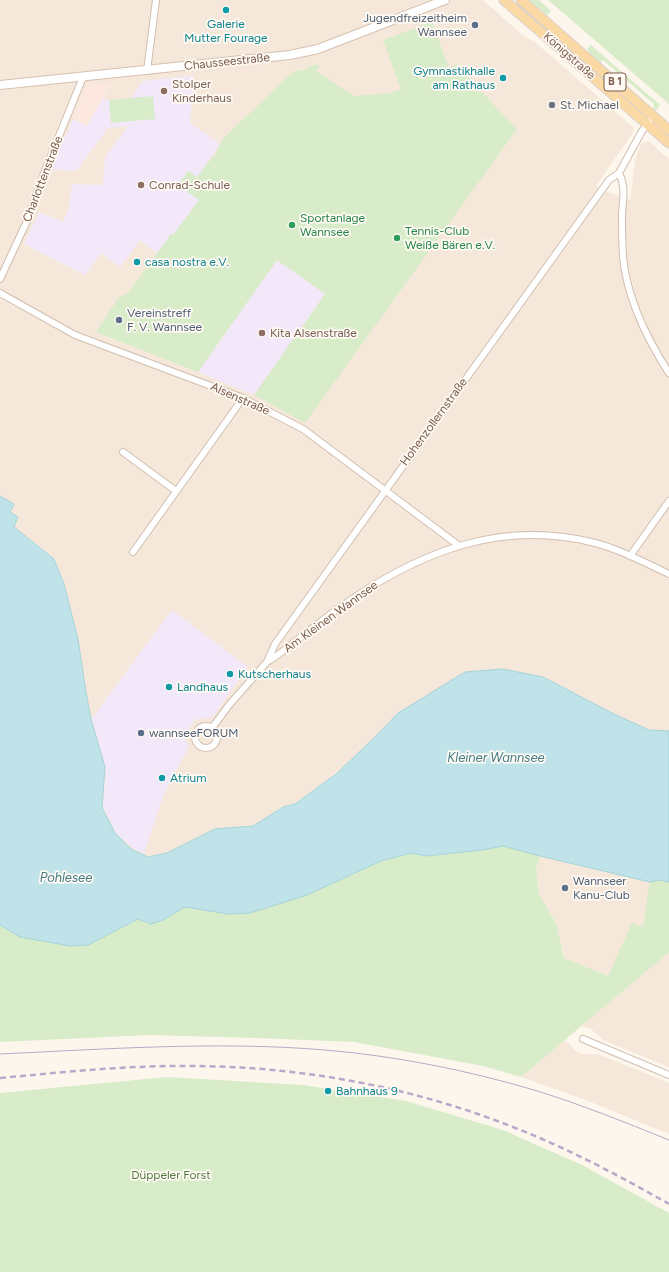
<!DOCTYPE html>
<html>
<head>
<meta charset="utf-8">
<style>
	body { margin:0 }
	canvas { display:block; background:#fdf6ec }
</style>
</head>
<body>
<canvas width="669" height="1272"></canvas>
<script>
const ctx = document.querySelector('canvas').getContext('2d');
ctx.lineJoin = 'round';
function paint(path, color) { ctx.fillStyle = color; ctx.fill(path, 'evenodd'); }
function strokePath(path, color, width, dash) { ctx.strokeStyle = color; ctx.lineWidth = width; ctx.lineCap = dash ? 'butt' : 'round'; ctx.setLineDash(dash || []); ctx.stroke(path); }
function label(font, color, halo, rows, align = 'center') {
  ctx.font = font + ' Figtree,sans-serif'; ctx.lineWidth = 3.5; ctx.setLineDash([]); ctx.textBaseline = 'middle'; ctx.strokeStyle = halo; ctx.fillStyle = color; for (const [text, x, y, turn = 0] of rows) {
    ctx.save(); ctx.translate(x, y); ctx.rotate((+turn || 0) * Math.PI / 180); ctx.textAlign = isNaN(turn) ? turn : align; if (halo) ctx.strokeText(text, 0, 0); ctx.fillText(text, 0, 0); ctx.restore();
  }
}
paint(new Path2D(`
	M0 0H483L520 33 537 44 633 127 634 131 596 186 607 192 630 200 635 160 641 144 648 141 669 159V731L649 730 614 714 543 677 503 669 398 713 377 735 326 782 295 804 283 807 252 826 215 829 167 853 148 857 131 849 115 833 102 808 105 767 91 719 86 692 78 639 64 584 55 559 14 527 10 512 14 504 0 496Z
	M540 856 650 882H669V1067L603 1040 591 1029 581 1026 629 985 564 958 556 923 539 894 536 869Z
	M563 1041 569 1043 574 1050 580 1054H598L669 1083V1134L586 1100 521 1077Z`), '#f5e8da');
paint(new Path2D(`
	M111 83 87 126 73 119 87 85Z`), '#fde8e0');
paint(new Path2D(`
	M194 75 190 123 220 144 197 178 188 171 179 185 199 200 173 236 171 234 157 253 140 240 120 267 101 253 85 275 24 244 39 212 63 222 69 207 72 184 103 185 105 157 128 126 108 128 76 171 51 169 73 119 87 126 103 98 109 100 131 98 143 81Z
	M277 260 326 294 254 395 198 372Z
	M172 610 248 667 212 718H202L195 720 188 730 186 740 189 747 176 770 163 796 144 854 133 848 116 833 103 807 106 769 92 718Z`), '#f3e8fa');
paint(new Path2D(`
	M529 0H539L551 11 547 15Z
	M548 0H669V104Z
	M432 22 449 68 456 65 517 129 305 423 254 395 325 294 277 260 198 372 96 332 119 297 128 293 171 234 173 235 199 200 178 185 188 171 197 177 216 153 223 139 286 78 295 71 309 69 308 66 320 65 316 71 354 96 391 93 401 89 383 40Z
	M591 45 660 105 655 111 653 109 654 104 603 60 599 64 587 49Z
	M153 96 155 119 111 123 109 100Z
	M503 846 540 856 536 869 539 894 556 923 564 958 608 976 632 923 643 927 654 851 669 857V952L521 1077 483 1066 354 1042 257 1038 150 1035 0 1042V925L20 937 70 946 88 945 138 919 163 920 185 907 228 914 307 895 381 861 411 853 426 856 483 850Z
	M167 1077 303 1085 406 1101 503 1130 582 1165 669 1213V1272H0V1093Z`), '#d8ecc9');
const water = new Path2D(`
	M0 496 14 504 10 512 18 517 14 527 54 559 64 584 78 639 86 692 91 719 105 767 102 808 115 833 131 849 148 857 167 853 215 829 253 826 283 807 295 804 336 774 377 735 398 713 465 672 503 669 543 677 614 714 649 730 669 731V882L659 880 650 882 540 856 503 846 483 850 426 856 411 853 381 861 307 895 250 913 228 914 185 907 163 920 151 924 138 919 88 945 70 946 20 937 0 925Z`);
paint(water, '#bfe3e8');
strokePath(water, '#a5d3da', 1);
const street = new Path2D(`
	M147 71 156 0
	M619 173C626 187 623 199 622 214 622 228 622 243 623 257 627 298 647 339 669 373
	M0 279 27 221 44 173 83 77
	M0 293 75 335 243 398 303 429 458 545
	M123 452 176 491
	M133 552 243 398
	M630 556 669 501
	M267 662C284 652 297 639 313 628 325 618 339 608 352 599 425 550 502 521 591 542 617 548 644 562 669 574
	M195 737a11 11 0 1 1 22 0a11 11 0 1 1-22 0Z
	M212 728 229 705 267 662 275 644 609 180 619 173 642 131 649 122
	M583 1039 669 1075`);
const secondary = new Path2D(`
	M0 85 290 55 318 49 445 0`);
const primary = new Path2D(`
	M504 0 669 143
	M521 0 669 130`);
strokePath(street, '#d1beb0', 8);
strokePath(secondary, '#d6c0b0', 10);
strokePath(primary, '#dad1cd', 11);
strokePath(street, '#fff', 6);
strokePath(secondary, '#fff', 8);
strokePath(primary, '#fbd9a5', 9);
strokePath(new Path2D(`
	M0 1054C108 1049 217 1041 325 1050 396 1056 466 1070 534 1090 580 1104 624 1122 669 1140`), '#b9a8c9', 1);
strokePath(new Path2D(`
	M0 1078C65 1072 130 1065 195 1066 303 1067 412 1087 513 1127 567 1148 618 1175 669 1204`), '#b9a8c9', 2.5, [6, 4]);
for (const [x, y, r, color] of [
	[226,10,4,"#0f9aa8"],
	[475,25,4,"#5c6f8a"],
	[503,78,4,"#0f9aa8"],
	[164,91,4,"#8d6e63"],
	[552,105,4,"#6b7280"],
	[141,185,4,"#8d6e63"],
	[292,225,4,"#2e9e5b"],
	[397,238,4,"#2e9e5b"],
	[137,262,4,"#0f9aa8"],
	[119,320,4,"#5c6f8a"],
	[262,333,4,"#8d6e63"],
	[230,674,4,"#0f9aa8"],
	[169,687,4,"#0f9aa8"],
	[141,733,4,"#5c6f8a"],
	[162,778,4,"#0f9aa8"],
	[565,888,4,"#5c6f8a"],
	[328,1091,4,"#0f9aa8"]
]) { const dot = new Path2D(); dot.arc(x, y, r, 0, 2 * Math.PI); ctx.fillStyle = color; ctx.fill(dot); strokePath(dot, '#fffaf3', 1.5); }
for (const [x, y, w] of [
	[615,82,22]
]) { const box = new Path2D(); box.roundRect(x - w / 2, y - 9, w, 18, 3); ctx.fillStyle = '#fffaf3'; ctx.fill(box); strokePath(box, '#7a5c4d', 1); }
label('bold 11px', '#7a5c4d', null, [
	["B 1",615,82]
]);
label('12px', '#4e5e75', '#fffaf3', [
	["Jugendfreizeitheim",467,18,"right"],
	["Wannsee",467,32,"right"],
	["Vereinstreff",127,313],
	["F. V. Wannsee",127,327],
	["wannseeFORUM",149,733],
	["Wannseer",573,881],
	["Kanu-Club",573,895]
], 'left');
label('12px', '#0d838f', '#fffaf3', [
	["Galerie",226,24,"center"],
	["Mutter Fourage",226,38,"center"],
	["Gymnastikhalle",495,71,"right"],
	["am Rathaus",495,85,"right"],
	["casa nostra e.V.",145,262],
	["Kutscherhaus",238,674],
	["Landhaus",177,687],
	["Atrium",170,778],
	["Bahnhaus 9",336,1091]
], 'left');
label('12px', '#7a5c4d', '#fffaf3', [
	["Königstraße",569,56,41],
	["Chausseestraße",227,62,-6],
	["Charlottenstraße",43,179,-69],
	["Alsenstraße",240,399,24],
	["Hohenzollernstraße",434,422,-54],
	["Am Kleinen Wannsee",331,617,-36]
]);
label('12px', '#785e54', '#fffaf3', [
	["Stolper",172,84],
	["Kinderhaus",172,98],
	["Conrad-Schule",149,185],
	["Kita Alsenstraße",270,333]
], 'left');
label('12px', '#5b616d', '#fffaf3', [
	["St. Michael",560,105]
], 'left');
label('12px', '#27864d', '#fffaf3', [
	["Sportanlage",300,218],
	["Wannsee",300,232],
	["Tennis-Club",405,231],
	["Weiße Bären e.V.",405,245]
], 'left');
label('12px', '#537a41', '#fffaf3', [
	["Düppeler Forst",171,1175]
]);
label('italic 13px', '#437c86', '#fffaf3', [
	["Kleiner Wannsee",496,758],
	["Pohlesee",66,878]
]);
</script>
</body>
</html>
